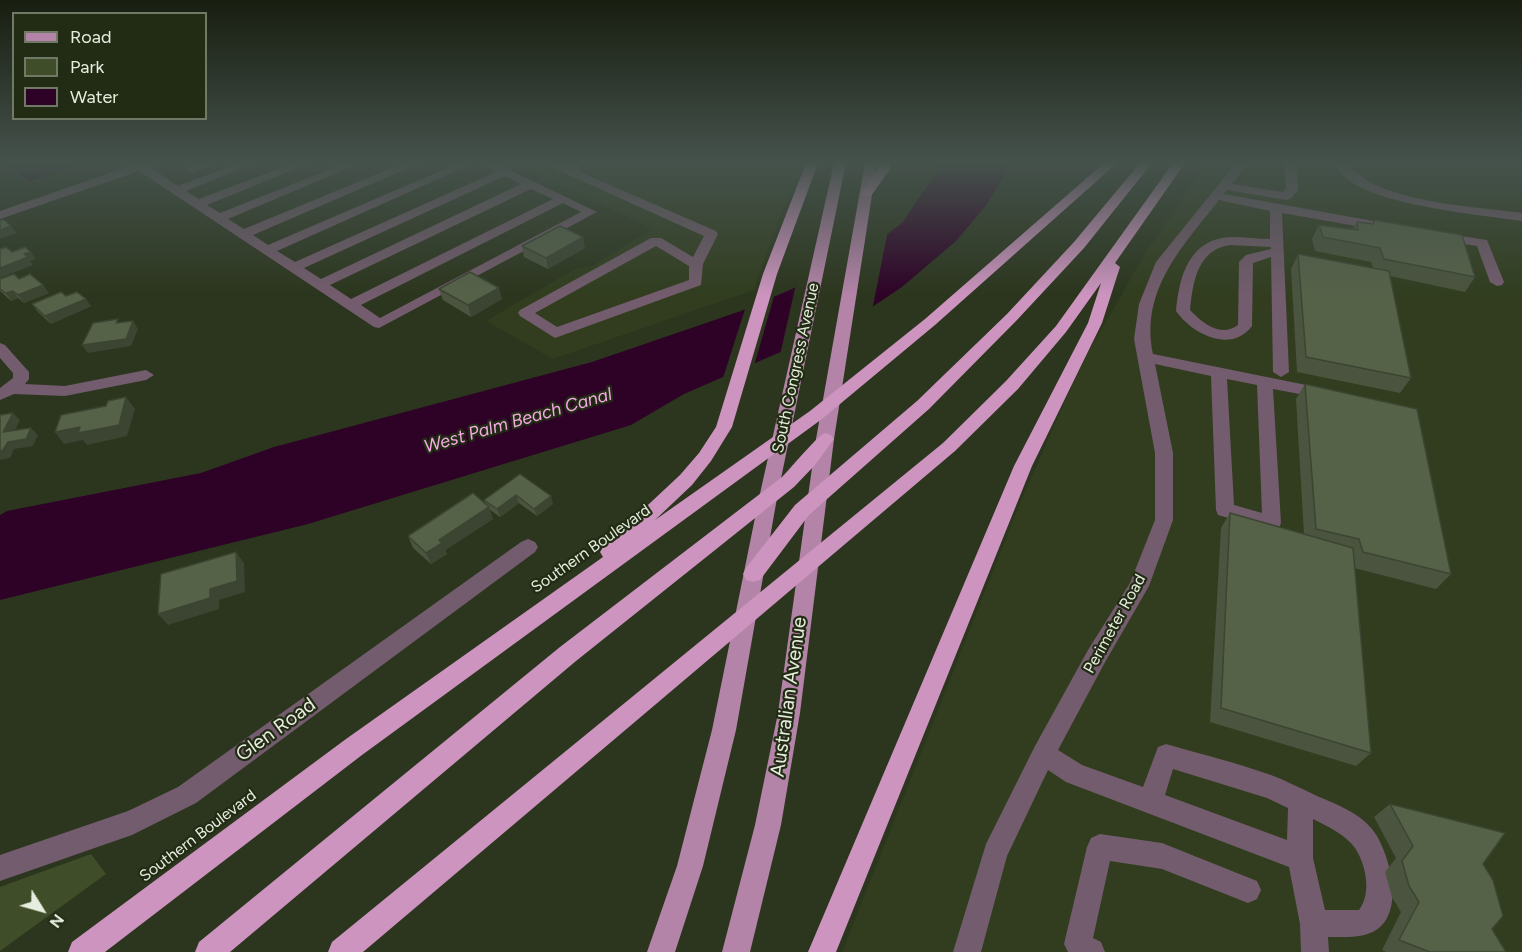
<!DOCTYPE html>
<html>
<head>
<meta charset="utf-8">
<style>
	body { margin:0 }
	#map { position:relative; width:1522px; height:952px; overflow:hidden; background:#2c361e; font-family:Figtree,sans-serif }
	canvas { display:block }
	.legend { position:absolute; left:12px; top:12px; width:195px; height:108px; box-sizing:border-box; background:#222c14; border:2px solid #707965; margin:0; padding:8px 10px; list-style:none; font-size:18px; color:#e6edde }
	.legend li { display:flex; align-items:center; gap:12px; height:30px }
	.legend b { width:30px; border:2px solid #707965 }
	.north { position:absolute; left:12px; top:880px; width:60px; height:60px; -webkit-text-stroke:4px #222c14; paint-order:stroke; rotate:127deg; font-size:16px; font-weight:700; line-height:24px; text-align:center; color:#e6edde }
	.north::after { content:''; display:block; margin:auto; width:21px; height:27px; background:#e6edde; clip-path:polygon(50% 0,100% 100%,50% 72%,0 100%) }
</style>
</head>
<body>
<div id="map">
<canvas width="1522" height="952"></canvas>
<ul class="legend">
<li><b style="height:8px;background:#b384a8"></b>Road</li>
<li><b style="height:16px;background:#3f4e28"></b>Park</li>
<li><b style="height:16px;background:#2e0227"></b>Water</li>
</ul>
<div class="north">N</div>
</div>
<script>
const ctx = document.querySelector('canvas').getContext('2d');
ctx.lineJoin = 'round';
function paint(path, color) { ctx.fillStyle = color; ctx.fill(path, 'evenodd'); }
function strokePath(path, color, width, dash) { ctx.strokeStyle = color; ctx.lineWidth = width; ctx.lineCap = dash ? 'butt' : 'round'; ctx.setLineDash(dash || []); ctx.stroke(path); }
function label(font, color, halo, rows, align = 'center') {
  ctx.font = font + ' Figtree,sans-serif'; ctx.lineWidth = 4.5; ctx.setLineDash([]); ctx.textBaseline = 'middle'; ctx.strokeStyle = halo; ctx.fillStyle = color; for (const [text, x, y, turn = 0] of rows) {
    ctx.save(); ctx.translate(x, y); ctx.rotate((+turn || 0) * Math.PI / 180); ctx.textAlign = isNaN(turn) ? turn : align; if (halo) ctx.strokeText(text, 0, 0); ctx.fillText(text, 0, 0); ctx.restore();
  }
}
paint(new Path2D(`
	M513 163H805L793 192 783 207 754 290 553 359 486 321 577 268 592 266 653 229Z
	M1207 163H1522V952H842L1021 501 1066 399 1088 353 1146 252Z`), '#313d1e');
paint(new Path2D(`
	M91 854 106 874 0 951V887Z`), '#3f4e28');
paint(new Path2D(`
	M6 163H84L30 181Z
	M942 163H1013L984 208 956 241 902 287 872 307 824 333 684 394 631 425 308 524 0 600V515L7 511 201 473 274 447 592 362 741 311 792 289 873 245 903 222Z`), '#2e0227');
paint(new Path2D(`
	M888 230 872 311 825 336 780 355 796 284 872 243Z
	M775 293 754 366 722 381 746 306Z`), '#2c361e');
paint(new Path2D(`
	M139 163H156L150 167 178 186 238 163H254L186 191 199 199 294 163H310L207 205 220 213 341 165H349L351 167 228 219 244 229 404 163H420L253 235 268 245 459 163H474L277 251 295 262 496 172 480 163H495L597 212 379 328 374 327 139 171 0 219V211ZM505 176 521 184 321 279 304 268ZM531 189 553 199 351 299 330 285ZM563 203 581 212 380 318 361 305Z
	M198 163H214L192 173 186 169Z
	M542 163H557L569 168V163H581L580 172 716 231 718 234 703 264 701 285 555 338 520 316 518 313 520 310 651 238H661L693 257 704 236ZM656 246 689 266V280L557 327 535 313Z
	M1236 163H1248L1232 184 1283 192 1286 189 1284 163H1296L1298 190 1290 199 1286 200 1227 190 1224 194 1379 222 1385 226 1379 230 1282 213 1289 372 1281 377 1273 372 1271 257 1253 263 1252 326C1231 354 1192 334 1176 311 1179 275 1190 238 1232 237 1245 237 1258 239 1270 239V211L1219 200C1182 247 1140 290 1153 354L1326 389 1332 390 1334 394 1332 398 1326 399 1273 389 1281 523 1279 528 1272 530 1218 515 1216 510 1211 376 1155 364 1173 453V520L1149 586 1104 664 1058 750 1082 765 1143 787 1158 747 1166 744C1201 754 1237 763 1271 775 1287 781 1302 789 1317 796 1336 804 1358 812 1372 829 1386 846 1397 886 1391 907 1383 940 1355 937 1328 937L1329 952H1301L1300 924 1289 867 1066 782 1048 770 1007 856 981 952H953L986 844 1035 746 1088 650 1130 583 1155 520V453L1134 339 1139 304 1156 262ZM1230 245 1271 247V249L1246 255 1239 262 1238 325C1221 338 1202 323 1190 310 1193 282 1197 250 1230 245ZM1227 379 1257 385 1262 513 1234 505ZM1173 769 1267 798 1288 808 1287 840 1165 795ZM1313 819C1327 826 1346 835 1355 848 1366 865 1372 893 1359 910H1325L1313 858Z
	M1334 163H1346C1378 203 1473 206 1522 213V221C1480 215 1376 205 1346 178 1341 174 1338 168 1334 163Z
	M1442 233 1487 240 1504 282 1502 285 1497 286 1490 282 1477 246 1437 240 1435 237Z
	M0 343 5 345 29 372V379L25 384 65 386 146 370 154 375 146 380 65 396 14 394 0 400V388L13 378V373L0 358Z
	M528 539 535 542 538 547 535 552 196 803 132 835 0 881V855L128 811 178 787 521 542Z
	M1100 834 1162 843 1257 881 1261 890 1257 899 1248 903 1162 869 1110 861 1093 938 1101 942 1105 952H1068L1064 944 1087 847 1091 838Z`), '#735c6d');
paint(new Path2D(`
	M834 163H846L777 498 736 730 703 866 675 952H647L677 866 712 730 759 498Z
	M865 163H877L834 439 800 713 781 825 750 952H722L755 825 778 713 816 439Z`), '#b384a8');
paint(new Path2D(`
	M806 163H818L777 274 732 427 711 461 692 485 655 520 810 411 925 319 1104 163H1117L935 325 822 419 362 755 105 952H68L72 942 346 739 603 557 600 552 603 547 680 475 699 453 716 427 763 274Z
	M879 163H891L890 169 871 196H863L861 193 878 169Z
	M1140 163H1152L1084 248 1017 320 929 409 809 515 760 580 753 582 746 580 743 574 746 568 795 505 917 401 1007 314 1074 242Z
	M1173 163H1185L1115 263 1120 267 1102 323 1032 466 836 952H808L1014 466 1088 323 1101 283 1066 332 1018 389 955 451 363 952H328L332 942 943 443 1006 381 1056 326Z
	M825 433 831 435 834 439 815 465 794 487 576 661 230 952H195L199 942 560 647 782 477C790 469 818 435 825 433Z`), '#cc94bf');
paint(new Path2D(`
	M1357 222 1475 277 1465 292 1390 276 1411 378 1400 393 1297 372 1291 269 1298 254 1373 268 1371 262 1315 251 1312 239 1319 225 1353 229Z
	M522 246 585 248 548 269 524 257Z
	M0 279H19L49 293 24 303 18 298 11 301 0 291Z
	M439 289 502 299 471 317 443 300Z
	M32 304 91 306 51 324 37 311Z
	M1305 384 1451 574 1436 589 1354 568 1371 753 1356 766 1210 722 1221 528 1230 513 1304 535 1296 399Z
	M520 474 553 504 537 516 519 503 500 517 489 509 493 519 445 550 447 554 431 564 413 548 408 536 486 505 484 500Z
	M1390 804 1483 864 1492 929 1506 952H1386L1382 950 1401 912 1392 897 1385 872 1396 858 1374 817Z`), '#4a543e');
paint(new Path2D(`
	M11 226 17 233 0 239V230Z
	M583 237 585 248 548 269 546 258Z
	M31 252 36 259 30 261 33 265 0 278V268L24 254Z
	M43 285 49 293 24 303 18 295Z
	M499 288 502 299 471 317 468 305Z
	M13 291 18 298 11 301 6 293Z
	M86 299 91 306 51 324 45 316Z
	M133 321 138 329 131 346 88 353 82 345Z
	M126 397 135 409 127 436 87 445 83 440 64 444 55 432 80 427Z
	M13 413 20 420 10 440 3 432Z
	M31 428 38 435 33 446 14 449 10 458 0 460V451L8 442Z
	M516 495 519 503 500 517 497 509Z
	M551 496 553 504 537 516 534 509Z
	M489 507 493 519 445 550 447 554 431 564 426 553 439 540Z
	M236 552 244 563 245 592 219 600V609L168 625 158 614Z`), '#3c4532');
const building = new Path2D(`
	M3 219 11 226 0 230V221Z
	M1375 220 1462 235 1475 277 1384 259 1380 248 1323 237 1319 225 1358 230 1357 222 1373 224Z
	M560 226 583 237 546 258 522 246Z
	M6 247 12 252 25 247 31 252 24 254 28 257 0 268V249Z
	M1298 254 1389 271 1411 378 1306 357Z
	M470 272 499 288 468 305 439 289Z
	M14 274 19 279 30 274 43 285 18 295 13 291 6 293 0 289V279Z
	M61 292 66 296 77 292 86 299 45 316 32 304Z
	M118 319 116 323 133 321 126 339 82 345 93 323Z
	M1305 384 1417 409 1451 574 1363 552 1359 539 1316 529Z
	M126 397 119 425 78 433 80 427 55 432 61 415 106 406 108 401Z
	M13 413 3 432 31 428 26 439 8 442 3 450 0 451V415Z
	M520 474 551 496 534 509 516 495 497 509 484 500Z
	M473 493 489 507 439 540 442 543 426 553 408 536Z
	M1230 513 1353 548 1371 753 1221 708Z
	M236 552 237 581 210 589V598L158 614 161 574Z
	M1390 804 1505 833 1483 864 1493 880 1503 916 1492 929 1506 952H1430L1399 940 1419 902 1409 886 1402 861 1413 846Z`);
paint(building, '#566248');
strokePath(building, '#3c4532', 1.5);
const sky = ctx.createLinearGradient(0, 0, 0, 296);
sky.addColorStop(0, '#181e10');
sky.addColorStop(0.55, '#45524c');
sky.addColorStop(1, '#45524c00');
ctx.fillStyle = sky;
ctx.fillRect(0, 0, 1522, 296);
label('16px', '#e6edde', '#222c14', [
	["South Congress Avenue",796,368,-78],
	["Southern Boulevard",591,549,-35],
	["Perimeter Road",1115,624,-61],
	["Southern Boulevard",198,836,-37]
]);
label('italic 18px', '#f6a8e4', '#222c14', [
	["West Palm Beach Canal",518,421,-16]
]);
label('20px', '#e6edde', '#222c14', [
	["Australian Avenue",789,697,-82],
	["Glen Road",276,730,-36]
]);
</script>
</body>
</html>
